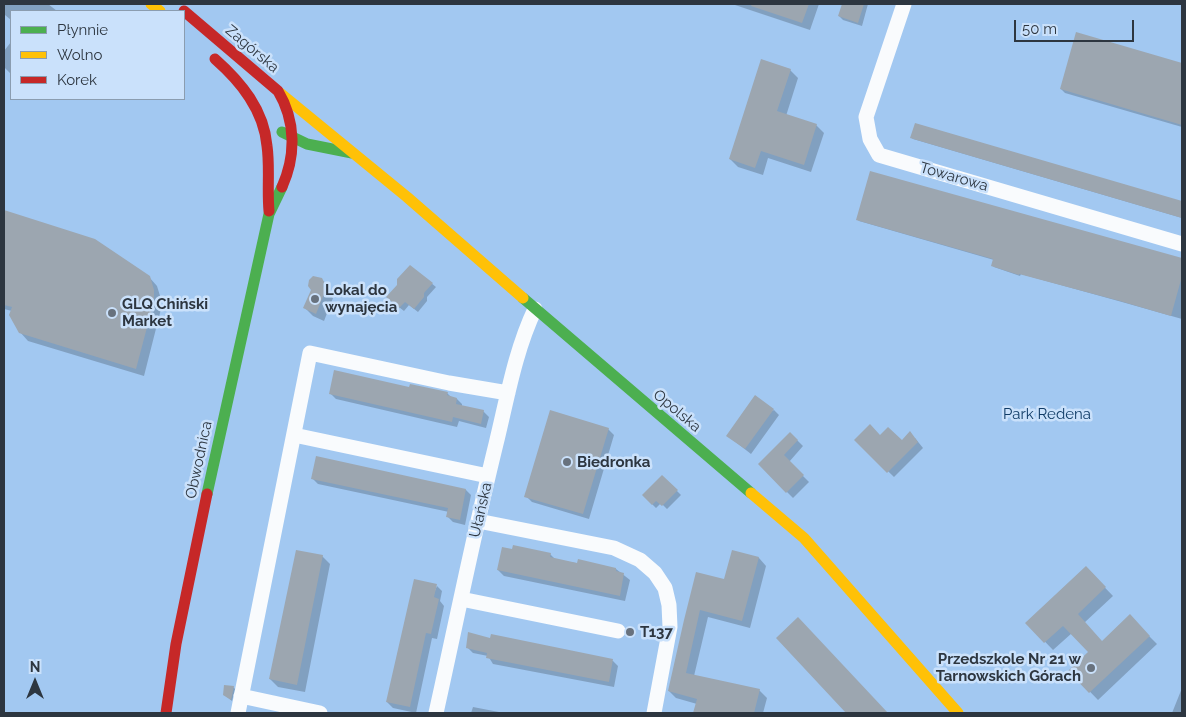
<!DOCTYPE html>
<html>
<head>
<meta charset="utf-8">
<style>
	body { margin:0 }
	#map { position:relative; width:1186px; height:717px; overflow:hidden; background:#d5e2f0; font-family:Raleway,sans-serif }
	canvas { display:block }
	.frame { position:absolute; inset:0; border:5px solid #2d3640; pointer-events:none }
	.legend { position:absolute; left:10px; top:10px; width:175px; height:90px; box-sizing:border-box; background:#cae1fb; border:1px solid #8b9db0; margin:0; padding:6px 9px; list-style:none; font-size:15px; color:#2d3640 }
	.legend li { display:flex; align-items:center; gap:10px; height:25px }
	.legend b { width:25px; border:1px solid #8b9db0 }
	.north { position:absolute; left:10px; top:657px; width:50px; height:50px; -webkit-text-stroke:4px #cae1fb; paint-order:stroke; rotate:0deg; font-size:14px; font-weight:700; line-height:20px; text-align:center; color:#2d3640 }
	.north::after { content:''; display:block; margin:auto; width:18px; height:22px; background:#2d3640; clip-path:polygon(50% 0,100% 100%,50% 72%,0 100%) }
	.scale { position:absolute; left:1014px; top:20px; width:120px; height:22px; box-sizing:border-box; border:2px solid #2d3640; border-top:0; padding-left:6px; font-size:15px; line-height:18px; white-space:nowrap; color:#2d3640; -webkit-text-stroke:4px #cae1fb; paint-order:stroke }
</style>
</head>
<body>
<div id="map">
<canvas width="1186" height="717"></canvas>
<div class="frame"></div>
<ul class="legend">
<li><b style="height:6px;background:#4caf50"></b>Płynnie</li>
<li><b style="height:6px;background:#ffc107"></b>Wolno</li>
<li><b style="height:6px;background:#c62828"></b>Korek</li>
</ul>
<div class="north">N</div>
<div class="scale">50 m</div>
</div>
<script>
const ctx = document.querySelector('canvas').getContext('2d');
ctx.lineJoin = 'round';
function paint(path, color) { ctx.fillStyle = color; ctx.fill(path, 'evenodd'); }
function strokePath(path, color, width, dash) { ctx.strokeStyle = color; ctx.lineWidth = width; ctx.lineCap = dash ? 'butt' : 'round'; ctx.setLineDash(dash || []); ctx.stroke(path); }
function label(font, color, halo, rows, align = 'center') {
  ctx.font = font + ' Raleway,sans-serif'; ctx.lineWidth = 5; ctx.setLineDash([]); ctx.textBaseline = 'middle'; ctx.strokeStyle = halo; ctx.fillStyle = color; for (const [text, x, y, turn = 0] of rows) {
    ctx.save(); ctx.translate(x, y); ctx.rotate((+turn || 0) * Math.PI / 180); ctx.textAlign = isNaN(turn) ? turn : align; if (halo) ctx.strokeText(text, 0, 0); ctx.fillText(text, 0, 0); ctx.restore();
  }
}
paint(new Path2D(`
	M4 4H1182V713H4ZM11 11H184V99H11Z`), '#a2c8f1');
paint(new Path2D(`
	M4 4H48L57 11H11V20L5 15 4 17Z
	M732 4H819L810 30Z
	M843 4H868L862 26 843 20 839 16Z
	M1077 34 1182 64V127L1065 93 1061 89Z
	M11 42V74L4 67V51Z
	M790 70 798 78 786 116 816 125 824 133 811 172 768 158 763 175 738 167 730 159Z
	M916 124 1182 202V218L913 139 912 138Z
	M871 173 1182 260V319L1122 302 1021 274 1020 276 994 267 993 266 994 260 859 221 858 220Z
	M4 211 94 240 149 277 157 286 161 299V309L144 376 28 341 20 332 12 311 4 309Z
	M410 266 436 287 427 297V301L418 312 409 305 404 311 391 301 398 286Z
	M321 279 330 287V296L333 298 324 321 313 316 305 308Z
	M330 393H447L451 397 457 399 462 404V407L483 411 489 417 486 428 459 421 457 427 336 399Z
	M774 410 779 415 751 454 728 436Z
	M608 429 614 435 589 519 532 502 526 496Z
	M790 433 803 446 789 462 809 482 793 498 759 464Z
	M880 436 902 442 915 438 923 448 894 477 856 440Z
	M662 476 681 495 667 509 661 503 656 508 643 495Z
	M312 478 466 490 471 495 465 525 453 522 448 517 449 512 318 484Z
	M733 551 759 558 766 566 750 628 708 617 694 676 759 690 767 698 763 713H695L697 704 676 698 669 691 697 574 725 581Z
	M550 554 556 560 616 569 630 580 625 601 504 576 498 570Z
	M322 556 330 564 305 692 278 687 270 679Z
	M1086 568 1113 596 1084 623 1102 642 1137 624 1157 644 1098 700 1070 671 1090 652 1072 633 1053 650 1027 623Z
	M437 586 442 591 440 601 444 606 437 639 432 638 416 713 393 708 387 702Z
	M491 639 613 661 618 666 614 687 493 664 488 656 473 653 467 647Z
	M233 687 235 689 232 701 226 696Z
	M1182 688V713H1172Z
	M473 707 499 712 500 713H471Z`), '#0003');
paint(new Path2D(`
	M752 4H809L802 23 751 6Z
	M842 4H864L858 23 838 16Z
	M1076 32 1182 63V125L1060 89Z
	M761 59 791 69 777 111 817 124 804 165 761 151 755 168 729 159Z
	M915 123 1182 201V218L910 138Z
	M870 171 1182 258V276L1171 316 1120 301 1019 274V275L991 266 993 259 856 220Z
	M4 210 95 239 150 276 154 290V301L136 369 19 333 9 315 12 307 4 305Z
	M410 265 433 283 424 293V297L414 309 405 302 399 308 386 297 397 285V279Z
	M313 276 322 278 324 282 323 287 326 289 316 314 303 308 311 290 308 286 309 280Z
	M334 370 409 387 410 384 448 392 447 395 457 398 456 404 484 410 481 424 453 417 452 422 329 394Z
	M755 395 774 409 745 449 726 436Z
	M550 410 609 428 583 514 524 497Z
	M870 424 880 435 888 427 902 440 910 431 918 442 887 473 854 440Z
	M790 432 798 440 784 455 804 475 786 493 758 464Z
	M316 456 466 489 460 520 446 517 448 508 311 479Z
	M662 475 678 490 662 506 656 501 652 505 642 495Z
	M513 545 551 553 550 557 577 563 578 559 616 568V571L624 573 620 596 497 570 502 547 512 549Z
	M296 550 323 555 297 685 269 679Z
	M732 550 759 557 742 621 700 610 686 673 760 689 754 713H693L697 699 668 691 684 620 696 572 724 579Z
	M1086 566 1106 587 1078 614 1102 641 1130 614 1150 636 1089 693 1068 671 1088 652 1063 626 1044 643 1025 623Z
	M414 579 437 584 434 597 439 599 431 634 426 633 410 707 386 702Z
	M798 617 888 713H846L776 638Z
	M468 632 490 638 491 634 613 659 609 682 486 658 487 653 466 648Z
	M224 685 234 686 231 700 223 695Z`), '#9ca6b0');
strokePath(new Path2D(`
	M904 4 866 117 870 139 879 155 1182 244
	M294 435 488 476
	M478 521 614 548 640 560 655 573 665 588 669 605 670 627 654 713
	M461 599 618 631
	M241 696 320 713
	M238 713 310 353 449 383 508 393
	M436 713C456 623 474 533 496 444 507 399 515 351 535 309`), '#f9fbfd', 15);
strokePath(new Path2D(`
	M282 132 307 144 352 153
	M523 298 751 493
	M207 494 269 214 282 187`), '#4caf50', 11);
strokePath(new Path2D(`
	M151 4 160 11
	M280 93 407 197 523 298
	M751 493 804 538 958 713`), '#ffc107', 11);
strokePath(new Path2D(`
	M184 11 278 91C296 121 296 156 282 187
	M215 59C241 82 264 110 267 146 270 167 267 189 269 211
	M166 713 176 644 207 494`), '#c62828', 11);
for (const [x, y, r, color] of [
	[315,299,5,"#68727e"],
	[112,313,5,"#68727e"],
	[567,462,5,"#68727e"],
	[630,632,5,"#68727e"],
	[1091,668,5,"#68727e"]
]) { const dot = new Path2D(); dot.arc(x, y, r, 0, 2 * Math.PI); ctx.fillStyle = color; ctx.fill(dot); strokePath(dot, '#cae1fb', 2); }
label('15px', '#2d3640', '#cae1fb', [
	["Zagórska",252,49,40],
	["Towarowa",954,177,16],
	["Opolska",677,411,40],
	["Obwodnica",199,460,-78],
	["Ułańska",481,510,-77]
]);
label('bold 15px', '#2d3640', '#cae1fb', [
	["Lokal do",325,290],
	["wynajęcia",325,307],
	["GLQ Chiński",122,304],
	["Market",122,321],
	["Biedronka",577,462],
	["T137",640,632],
	["Przedszkole Nr 21 w",1081,659,"right"],
	["Tarnowskich Górach",1081,676,"right"]
], 'left');
label('15px', '#103c67', '#cae1fb', [
	["Park Redena",1047,414]
]);
</script>
</body>
</html>
